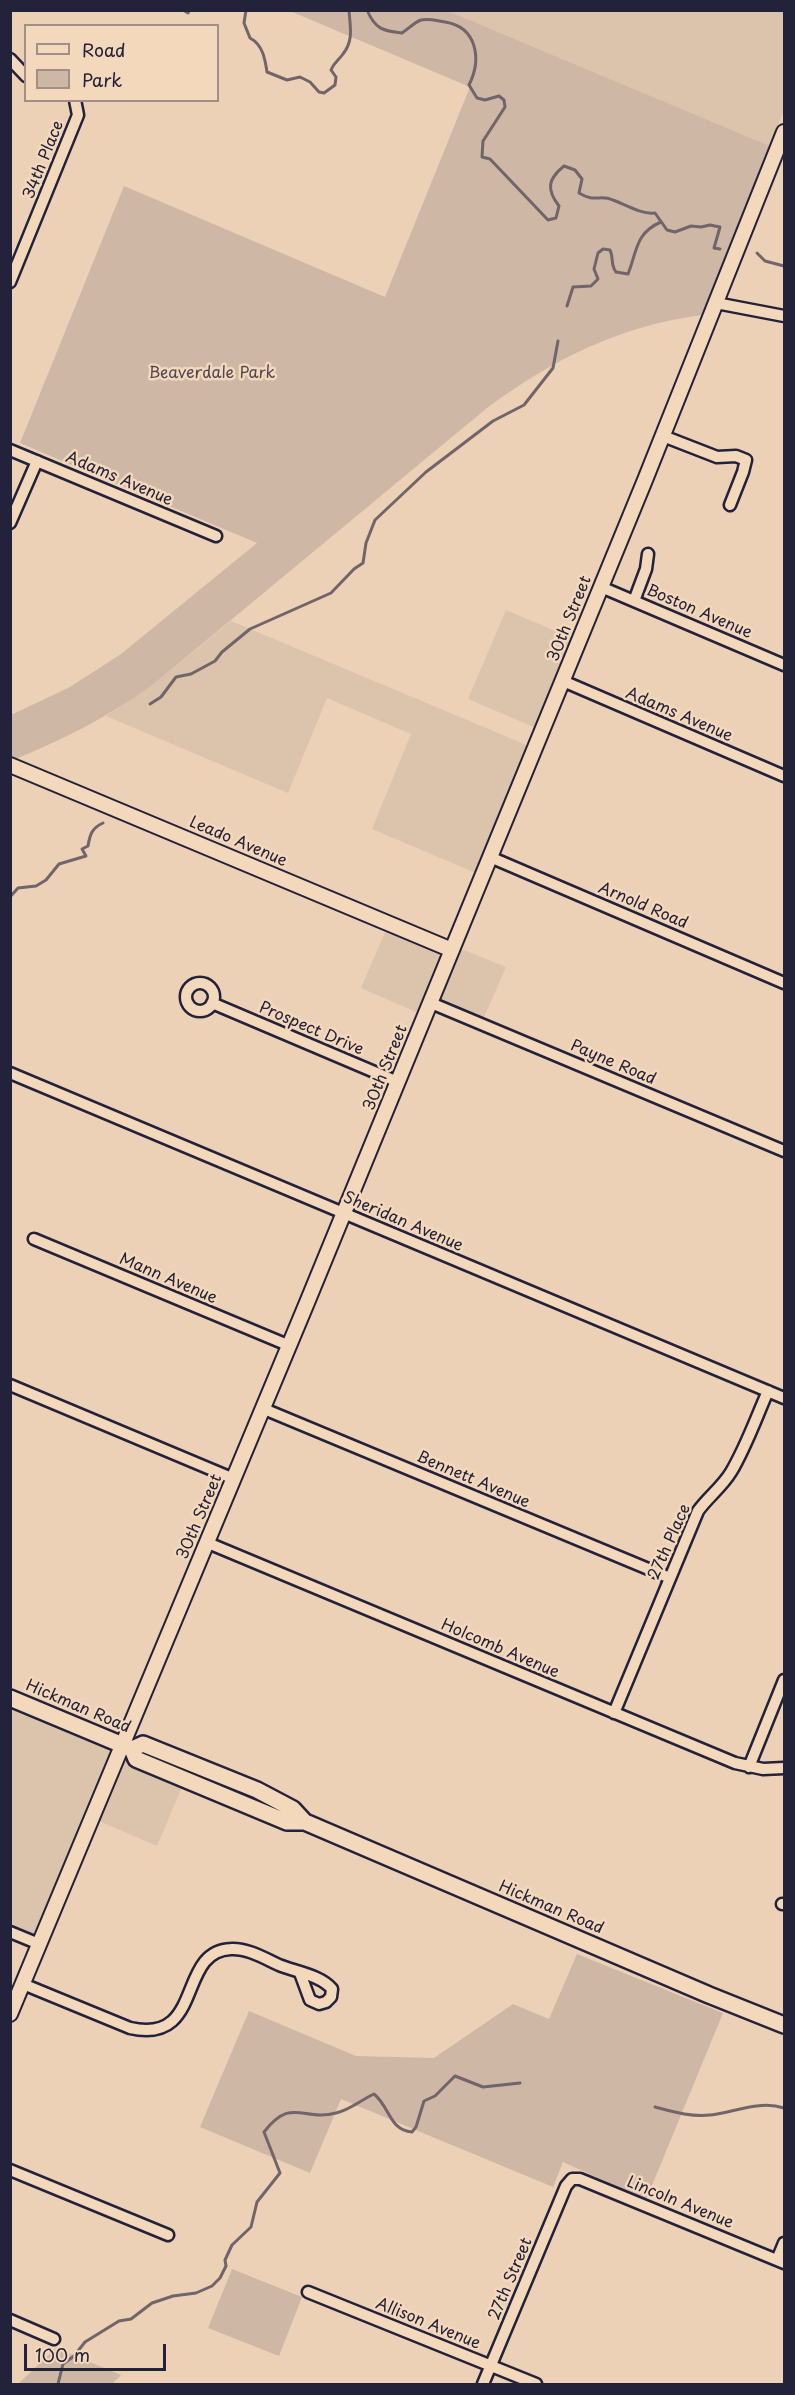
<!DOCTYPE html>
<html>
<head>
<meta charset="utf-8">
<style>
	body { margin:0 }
	#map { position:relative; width:795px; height:2395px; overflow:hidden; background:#ecd1b6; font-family:"Playpen Sans",sans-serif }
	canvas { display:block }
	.frame { position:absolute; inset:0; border:12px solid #22223b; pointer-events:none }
	.legend { position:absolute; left:24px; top:24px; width:195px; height:78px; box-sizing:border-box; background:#f4d8bb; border:2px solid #a08f88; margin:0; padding:8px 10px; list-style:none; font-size:18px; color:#22223b }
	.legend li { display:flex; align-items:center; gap:12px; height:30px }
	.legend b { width:30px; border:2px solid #a08f88 }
	.scale { position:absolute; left:24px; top:2344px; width:142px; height:27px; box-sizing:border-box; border:3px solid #22223b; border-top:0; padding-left:8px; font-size:18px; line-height:21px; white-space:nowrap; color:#22223b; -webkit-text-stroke:4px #f4d8bb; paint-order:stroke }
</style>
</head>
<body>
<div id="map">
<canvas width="795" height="2395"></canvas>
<div class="frame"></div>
<ul class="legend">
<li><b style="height:8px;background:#f4d8bb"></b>Road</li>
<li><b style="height:16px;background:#ceb7a4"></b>Park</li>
</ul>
<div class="scale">100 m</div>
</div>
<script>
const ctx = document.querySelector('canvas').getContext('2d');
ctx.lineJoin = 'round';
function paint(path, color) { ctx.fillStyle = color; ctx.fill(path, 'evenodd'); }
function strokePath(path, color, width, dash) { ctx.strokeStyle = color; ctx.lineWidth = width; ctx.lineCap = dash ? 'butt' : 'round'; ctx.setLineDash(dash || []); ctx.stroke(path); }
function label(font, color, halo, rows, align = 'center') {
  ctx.font = font + ' "Playpen Sans",sans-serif'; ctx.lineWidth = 5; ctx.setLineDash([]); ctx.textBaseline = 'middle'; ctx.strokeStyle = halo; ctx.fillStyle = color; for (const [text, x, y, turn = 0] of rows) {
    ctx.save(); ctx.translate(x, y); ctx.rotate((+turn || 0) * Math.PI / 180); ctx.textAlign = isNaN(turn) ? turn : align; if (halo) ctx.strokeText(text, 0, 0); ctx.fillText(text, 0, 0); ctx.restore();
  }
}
paint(new Path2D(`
	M448 11H784V110L770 146Z
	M506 610 579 641 483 876 372 829 411 734 327 698 288 793 106 716 150 687 231 621 529 746 536 728 468 699Z
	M389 923 454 946 506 967 481 1024 431 1003 425 1016 361 988Z
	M10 1698 188 1773 157 1846 92 1818 39 1944 11 1932Z`), '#dcc3ac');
paint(new Path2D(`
	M290 11H448L770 146 702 315C622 325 551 360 487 408L150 687C106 718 60 741 11 761V715L70 687 121 654 257 543 20 443 124 186 385 297 470 87Z
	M577 1954 723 2013 646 2200 563 2162 553 2187 341 2099 310 2173 200 2127 249 2011 356 2056 434 2058 513 2004 549 2019Z
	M232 2269 302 2297 279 2356 208 2328Z
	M56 2348 121 2375 112 2384H18Z`), '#ceb7a4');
strokePath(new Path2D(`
	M183 10 188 13 190 10
	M246 10 244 23 250 38C263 45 265 59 267 72L287 80 300 77 310 82 319 92 324 93 335 85 336 77 331 70C334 62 339 60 343 54 354 40 350 27 349 10
	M367 10C375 29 383 31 402 33 408 29 415 22 421 20 430 18 437 21 445 22 477 27 482 59 469 85L477 98 485 100 499 96 504 100 505 107 483 141 482 157 490 159 548 220 556 218 559 206C546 189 548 179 564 166L575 170 582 179 579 193C595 203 600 194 613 200 624 204 642 215 655 213L667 230 675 232 691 226 701 227 710 225 720 227 714 248 720 249
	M757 253 765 261 784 266
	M567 306 573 287 591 286 598 279 594 269 598 253 603 249 610 250C614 258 610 264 616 272L628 274C637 252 635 233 661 222
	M150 704 161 697 176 677 191 674 215 661 222 652 250 629 331 593 354 569 363 563 366 543 375 520 426 472 493 421 524 405 553 368 558 341
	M10 897 18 888 36 886 46 880 59 864 86 856 82 849 88 846C90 834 92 828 103 823
	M655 2107C674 2112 691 2117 710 2115 735 2112 760 2100 784 2108
	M58 2384 63 2364 74 2356 85 2342 119 2321 131 2319 152 2303 173 2296 196 2293 212 2286 220 2278 226 2266 225 2260 232 2245 251 2227 257 2202 280 2173 264 2132C292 2096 303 2122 336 2113 350 2110 361 2100 374 2094 390 2107 389 2130 412 2132L416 2127 424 2101 435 2096 455 2076 483 2087 520 2083`), '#70656a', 3);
const minor = new Path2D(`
	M10 59 26 76
	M10 282 78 115 75 100
	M716 303 784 316
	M663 436 717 457 736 456 746 460 743 472 730 505
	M10 450 216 536
	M10 523 37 461
	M601 587 784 665
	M634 601 646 569 648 554
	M563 681 784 776
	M490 857 784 983
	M186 997a14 14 0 1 1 28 0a14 14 0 1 1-28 0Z
	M212 1003 398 1082
	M431 1003 784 1151
	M10 1073 784 1398
	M34 1239 290 1346
	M10 1385 234 1479
	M264 1409 670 1578
	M208 1543 735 1763 763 1769 784 1768
	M614 1713 698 1511C708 1497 722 1487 731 1472 746 1447 756 1418 768 1391
	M749 1767 784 1680
	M782 1904H784
	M10 1932 39 1944
	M23 1984 130 2028C205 2045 176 1951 231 1949 247 1948 264 1958 279 1965 296 1972 320 1975 332 1989L331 1997 326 2002 319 2004 310 2000 300 1973
	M10 2170 168 2235
	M777 2260 784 2243
	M308 2292 536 2384
	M10 2320 54 2339
	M483 2384 566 2186 572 2179H580L784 2263`);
const tertiary = new Path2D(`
	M10 765 452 950
	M10 2014 306 1305 645 480 784 132`);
const secondary = new Path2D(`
	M10 1698 132 1749 136 1759 287 1822H305L709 1995 784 2025
	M132 1749 143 1744 257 1790 293 1809 305 1822`);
strokePath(minor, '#22223b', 15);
strokePath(tertiary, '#22223b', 18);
strokePath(secondary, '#22223b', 20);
strokePath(minor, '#f4d8bb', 10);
strokePath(tertiary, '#f4d8bb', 14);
strokePath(secondary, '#f4d8bb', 15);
label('16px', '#22223b', '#f4d8bb', [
	["34th Place",44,160,-68],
	["Adams Avenue",119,479,23],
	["Boston Avenue",699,612,23],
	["30th Street",570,619,-68],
	["Adams Avenue",679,715,23],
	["Leado Avenue",238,842,23],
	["Arnold Road",643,906,23],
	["Prospect Drive",311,1029,23],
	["Payne Road",613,1063,23],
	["30th Street",386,1068,-68],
	["Sheridan Avenue",403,1222,23],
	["Mann Avenue",168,1279,23],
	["Bennett Avenue",473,1480,23],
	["30th Street",200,1517,-67],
	["27th Place",670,1542,-66],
	["Holcomb Avenue",500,1649,23],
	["Hickman Road",78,1707,23],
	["Hickman Road",551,1908,23],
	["Lincoln Avenue",680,2203,22],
	["27th Street",511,2279,-67],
	["Allison Avenue",428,2324,22]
]);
label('16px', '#4d4755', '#f4d8bb', [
	["Beaverdale Park",212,374]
]);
</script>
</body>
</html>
